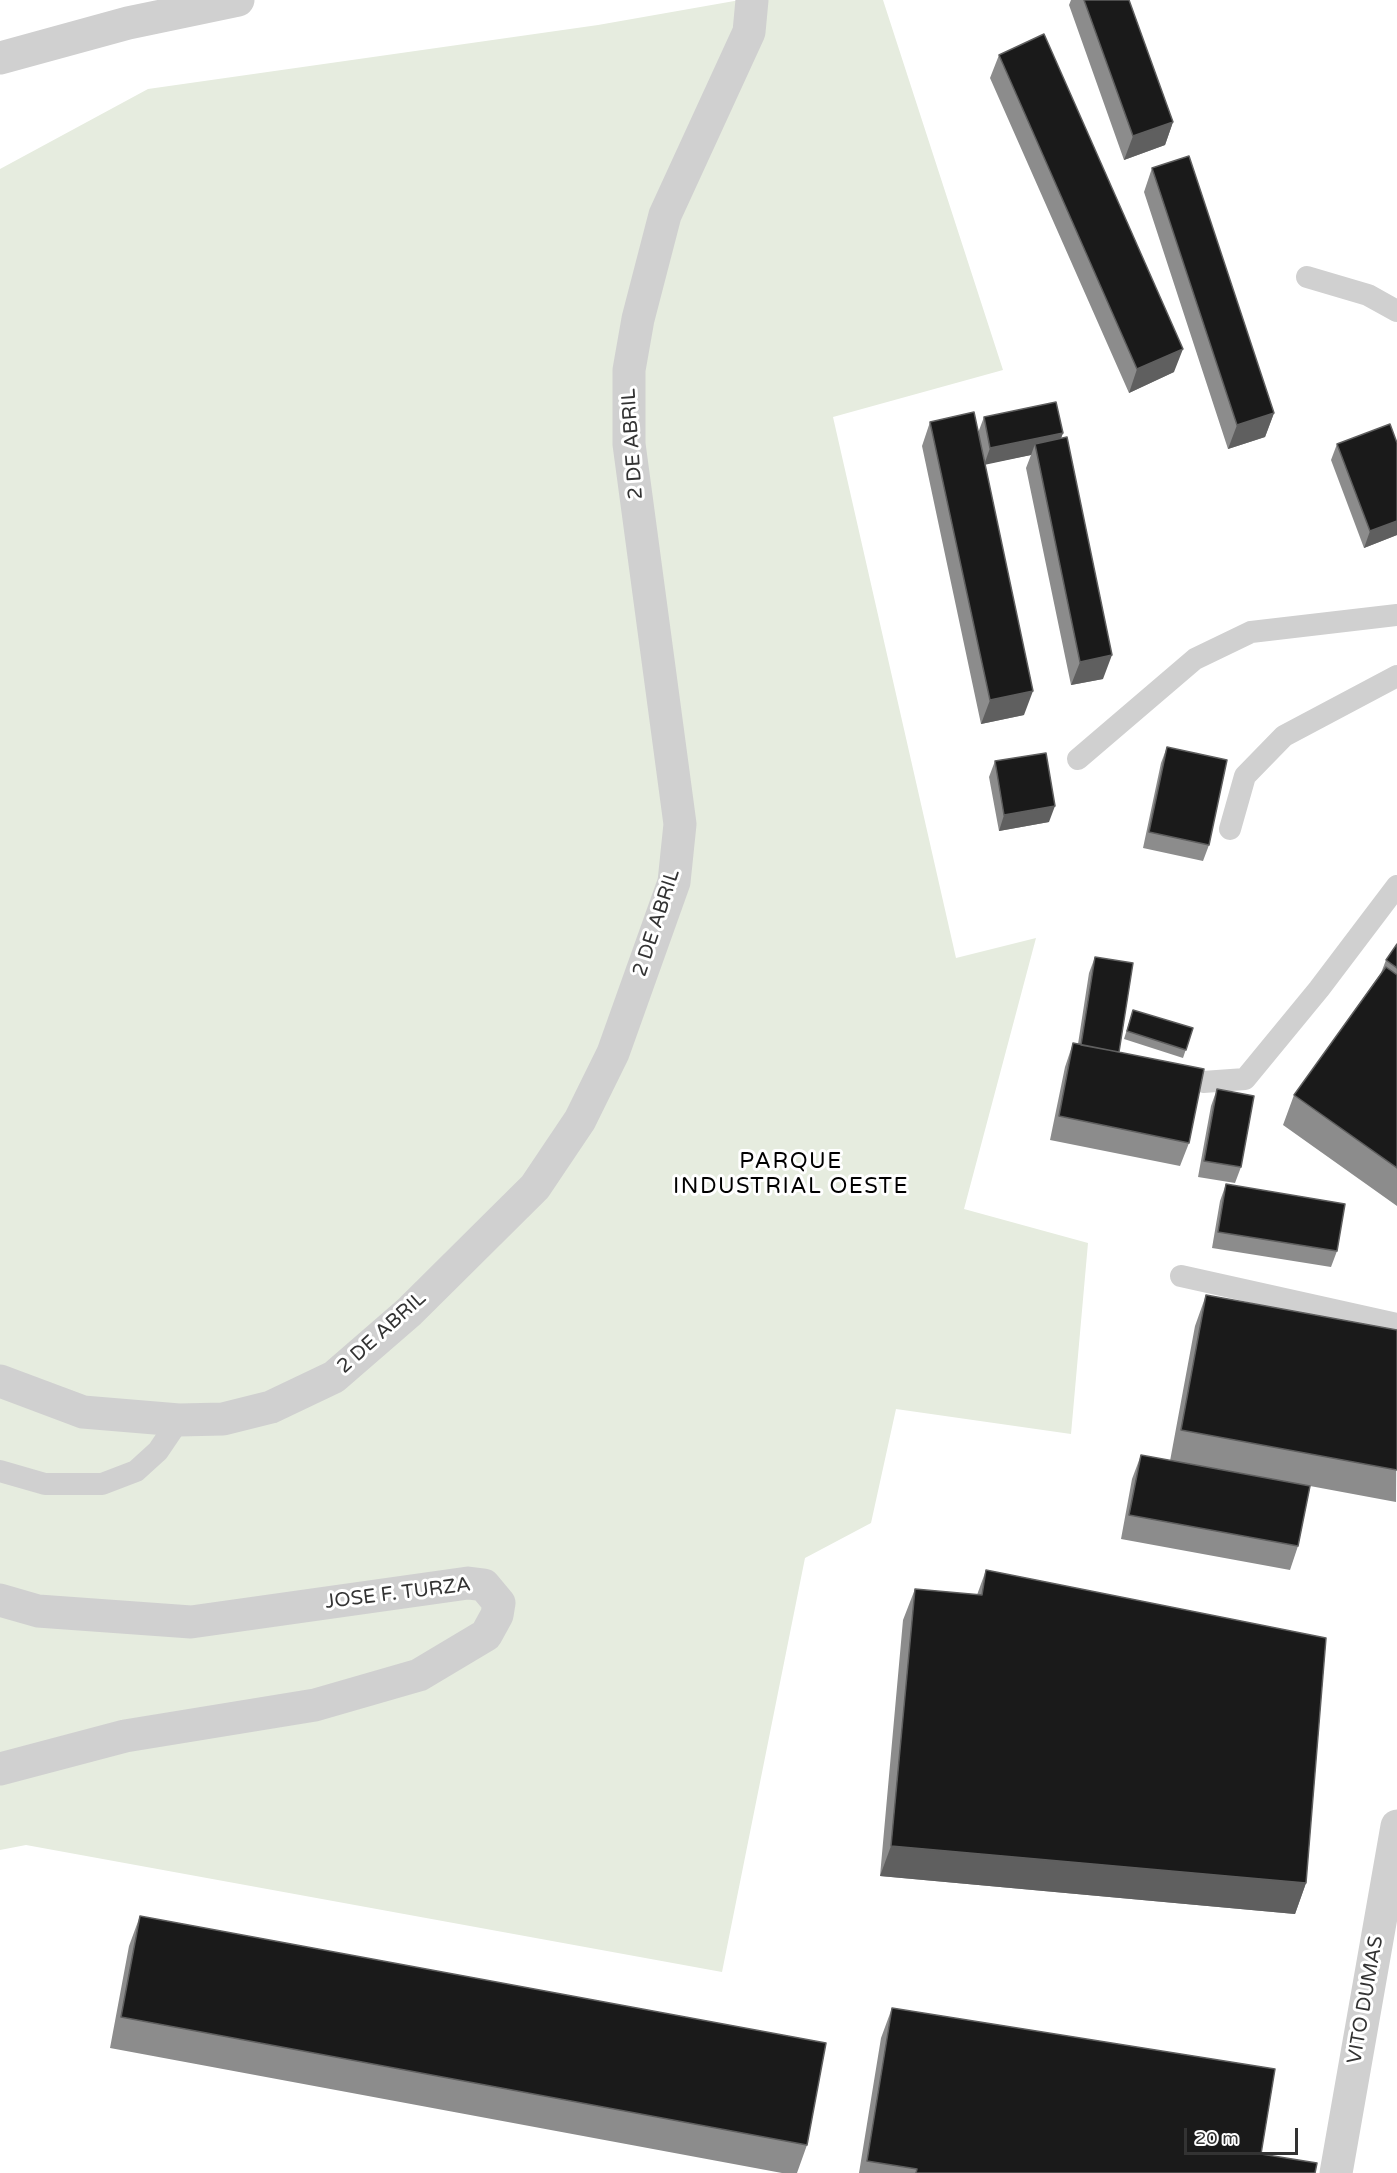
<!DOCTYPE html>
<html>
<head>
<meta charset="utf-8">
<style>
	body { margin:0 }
	#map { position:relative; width:1397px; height:2173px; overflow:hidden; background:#fff; font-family:"Varela Round",sans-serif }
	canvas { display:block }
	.scale { position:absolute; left:1184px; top:2128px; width:114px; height:27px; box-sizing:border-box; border:3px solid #333; border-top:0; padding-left:8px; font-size:18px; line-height:21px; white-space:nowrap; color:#333; -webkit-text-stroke:4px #fff; paint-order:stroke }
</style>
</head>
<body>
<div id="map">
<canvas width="1397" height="2173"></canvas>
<div class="scale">20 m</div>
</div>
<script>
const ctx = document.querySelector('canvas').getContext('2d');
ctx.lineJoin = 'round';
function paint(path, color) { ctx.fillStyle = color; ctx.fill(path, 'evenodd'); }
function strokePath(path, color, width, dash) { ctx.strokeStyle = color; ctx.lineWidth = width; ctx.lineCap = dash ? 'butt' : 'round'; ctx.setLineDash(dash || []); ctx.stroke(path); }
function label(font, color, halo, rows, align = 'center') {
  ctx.font = font + ' "Varela Round",sans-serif'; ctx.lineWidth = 6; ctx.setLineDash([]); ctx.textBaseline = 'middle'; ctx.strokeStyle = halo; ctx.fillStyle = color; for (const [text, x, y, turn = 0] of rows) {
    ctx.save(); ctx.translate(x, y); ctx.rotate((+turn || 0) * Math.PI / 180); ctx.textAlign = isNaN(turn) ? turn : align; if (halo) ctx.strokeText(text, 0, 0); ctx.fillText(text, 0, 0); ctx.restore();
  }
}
paint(new Path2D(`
	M740 0H883L1003 370 833 417 956 958 1036 938 964 1209 1088 1243 1071 1434 896 1409 871 1523 805 1558 722 1972 26 1845 0 1850V169L148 89 598 25Z`), '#e6ecdf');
strokePath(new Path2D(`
	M1307 277 1368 295 1397 311
	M1078 759 1195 659 1251 632 1397 615
	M1230 829 1245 776 1284 736 1397 676
	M1203 1082 1245 1079 1319 989 1397 886
	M1181 1276 1397 1324
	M0 1471 45 1484H102L136 1471 158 1451 179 1420`), '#d0d0d0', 22);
strokePath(new Path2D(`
	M0 58 128 23 238 0
	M0 1381 83 1412 179 1420 223 1419 271 1407 334 1377 409 1312 535 1187 580 1120 613 1053 674 882 680 824 629 444V370L638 319 665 215 749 32 752 0
	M0 1600 38 1611 191 1622 468 1583 484 1585 499 1603 497 1615 486 1635 419 1675 315 1705 125 1736 0 1769
	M1336 2173 1397 1826`), '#d0d0d0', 33);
paint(new Path2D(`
	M1071 0H1129L1173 122 1165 145 1124 160 1069 5Z
	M999 55 1174 372 1129 393 990 78Z
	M1152 168 1274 413 1265 437 1228 449 1144 192Z
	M984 417 1063 433 1061 438 1103 679 1071 685 1026 468 1031 455 985 464 1024 715 981 724 922 446 930 422 978 433Z
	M1337 444 1397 535 1364 548 1331 460Z
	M1167 747 1209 845 1203 861 1143 848 1161 763Z
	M995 761 1049 822 999 831 989 777Z
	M1397 944V1206L1283 1125 1294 1095 1381 973 1386 960Z
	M1095 957 1119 1052 1189 1143 1180 1166 1050 1140 1065 1067 1073 1043 1078 1044 1089 973Z
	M1133 1010 1193 1028 1183 1058 1124 1039Z
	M1217 1089 1241 1167 1235 1183 1198 1177 1211 1106Z
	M1226 1184 1337 1251 1331 1267 1212 1248 1220 1201Z
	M1206 1295 1397 1330 1396 1502 1310 1486 1298 1546 1290 1570 1121 1539 1132 1479 1141 1455 1170 1461 1195 1326Z
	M986 1570 1306 1883 1295 1914 880 1876 903 1620 915 1589 977 1595Z
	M140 1916 807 2145 797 2173H782L110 2048 129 1946Z
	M892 2008 1261 2154 1315 2173H859L881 2038Z`), '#8c8c8c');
paint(new Path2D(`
	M1173 122 1165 145 1124 160 1133 136Z
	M1183 349 1174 372 1129 393 1137 369Z
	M1274 413 1265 437 1228 449 1237 425Z
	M1063 433 1057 449 1035 444 1031 455 984 465 990 448Z
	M1397 521V535L1364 548 1370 531Z
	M1112 655 1103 679 1071 685 1080 662Z
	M1033 691 1024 715 981 724 990 700Z
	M1055 806 1049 822 999 831 1004 815Z
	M891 1846 1306 1883 1295 1914 880 1876Z`), '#5f5f5f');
const building = new Path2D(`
	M1084 0H1129L1173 122 1133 136Z
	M1044 34 1183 349 1137 369 999 55Z
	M1189 156 1274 413 1237 425 1152 168Z
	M1056 402 1063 433 990 448 984 417Z
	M974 412 1033 691 990 700 930 422Z
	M1390 424 1397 443V521L1370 531 1337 444Z
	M1067 437 1112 655 1080 662 1035 444Z
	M1167 747 1227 760 1209 845 1149 832Z
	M1046 753 1055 806 1004 815 995 761Z
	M1397 944V968L1386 960Z
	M1095 957 1133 963 1119 1052 1081 1045Z
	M1386 967 1397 975V1168L1294 1095Z
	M1133 1010 1193 1028 1186 1050 1127 1031Z
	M1073 1043 1204 1069 1189 1143 1059 1116Z
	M1217 1089 1254 1096 1241 1167 1204 1161Z
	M1226 1184 1345 1204 1337 1251 1218 1232Z
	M1206 1295 1397 1330V1470L1181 1430Z
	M1141 1455 1310 1486 1298 1546 1129 1515Z
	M986 1570 1326 1638 1306 1883 891 1846 915 1589 982 1595Z
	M140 1916 826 2043 807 2145 121 2017Z
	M892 2008 1275 2069 1261 2154 1317 2163 1315 2173H916L917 2169 867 2161Z`);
paint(building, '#1a1a1a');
strokePath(building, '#5f5f5f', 1.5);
label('20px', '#333', '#fff', [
	["2 DE ABRIL",633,444,-94],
	["2 DE ABRIL",657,923,-72],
	["2 DE ABRIL",382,1333,-42],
	["JOSE F. TURZA",398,1594,-7],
	["VITO DUMAS",1366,2000,-80]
]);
ctx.letterSpacing = '1.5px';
label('22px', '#000', '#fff', [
	["PARQUE",791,1162],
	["INDUSTRIAL OESTE",791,1187]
]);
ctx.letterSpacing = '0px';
</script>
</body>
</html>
